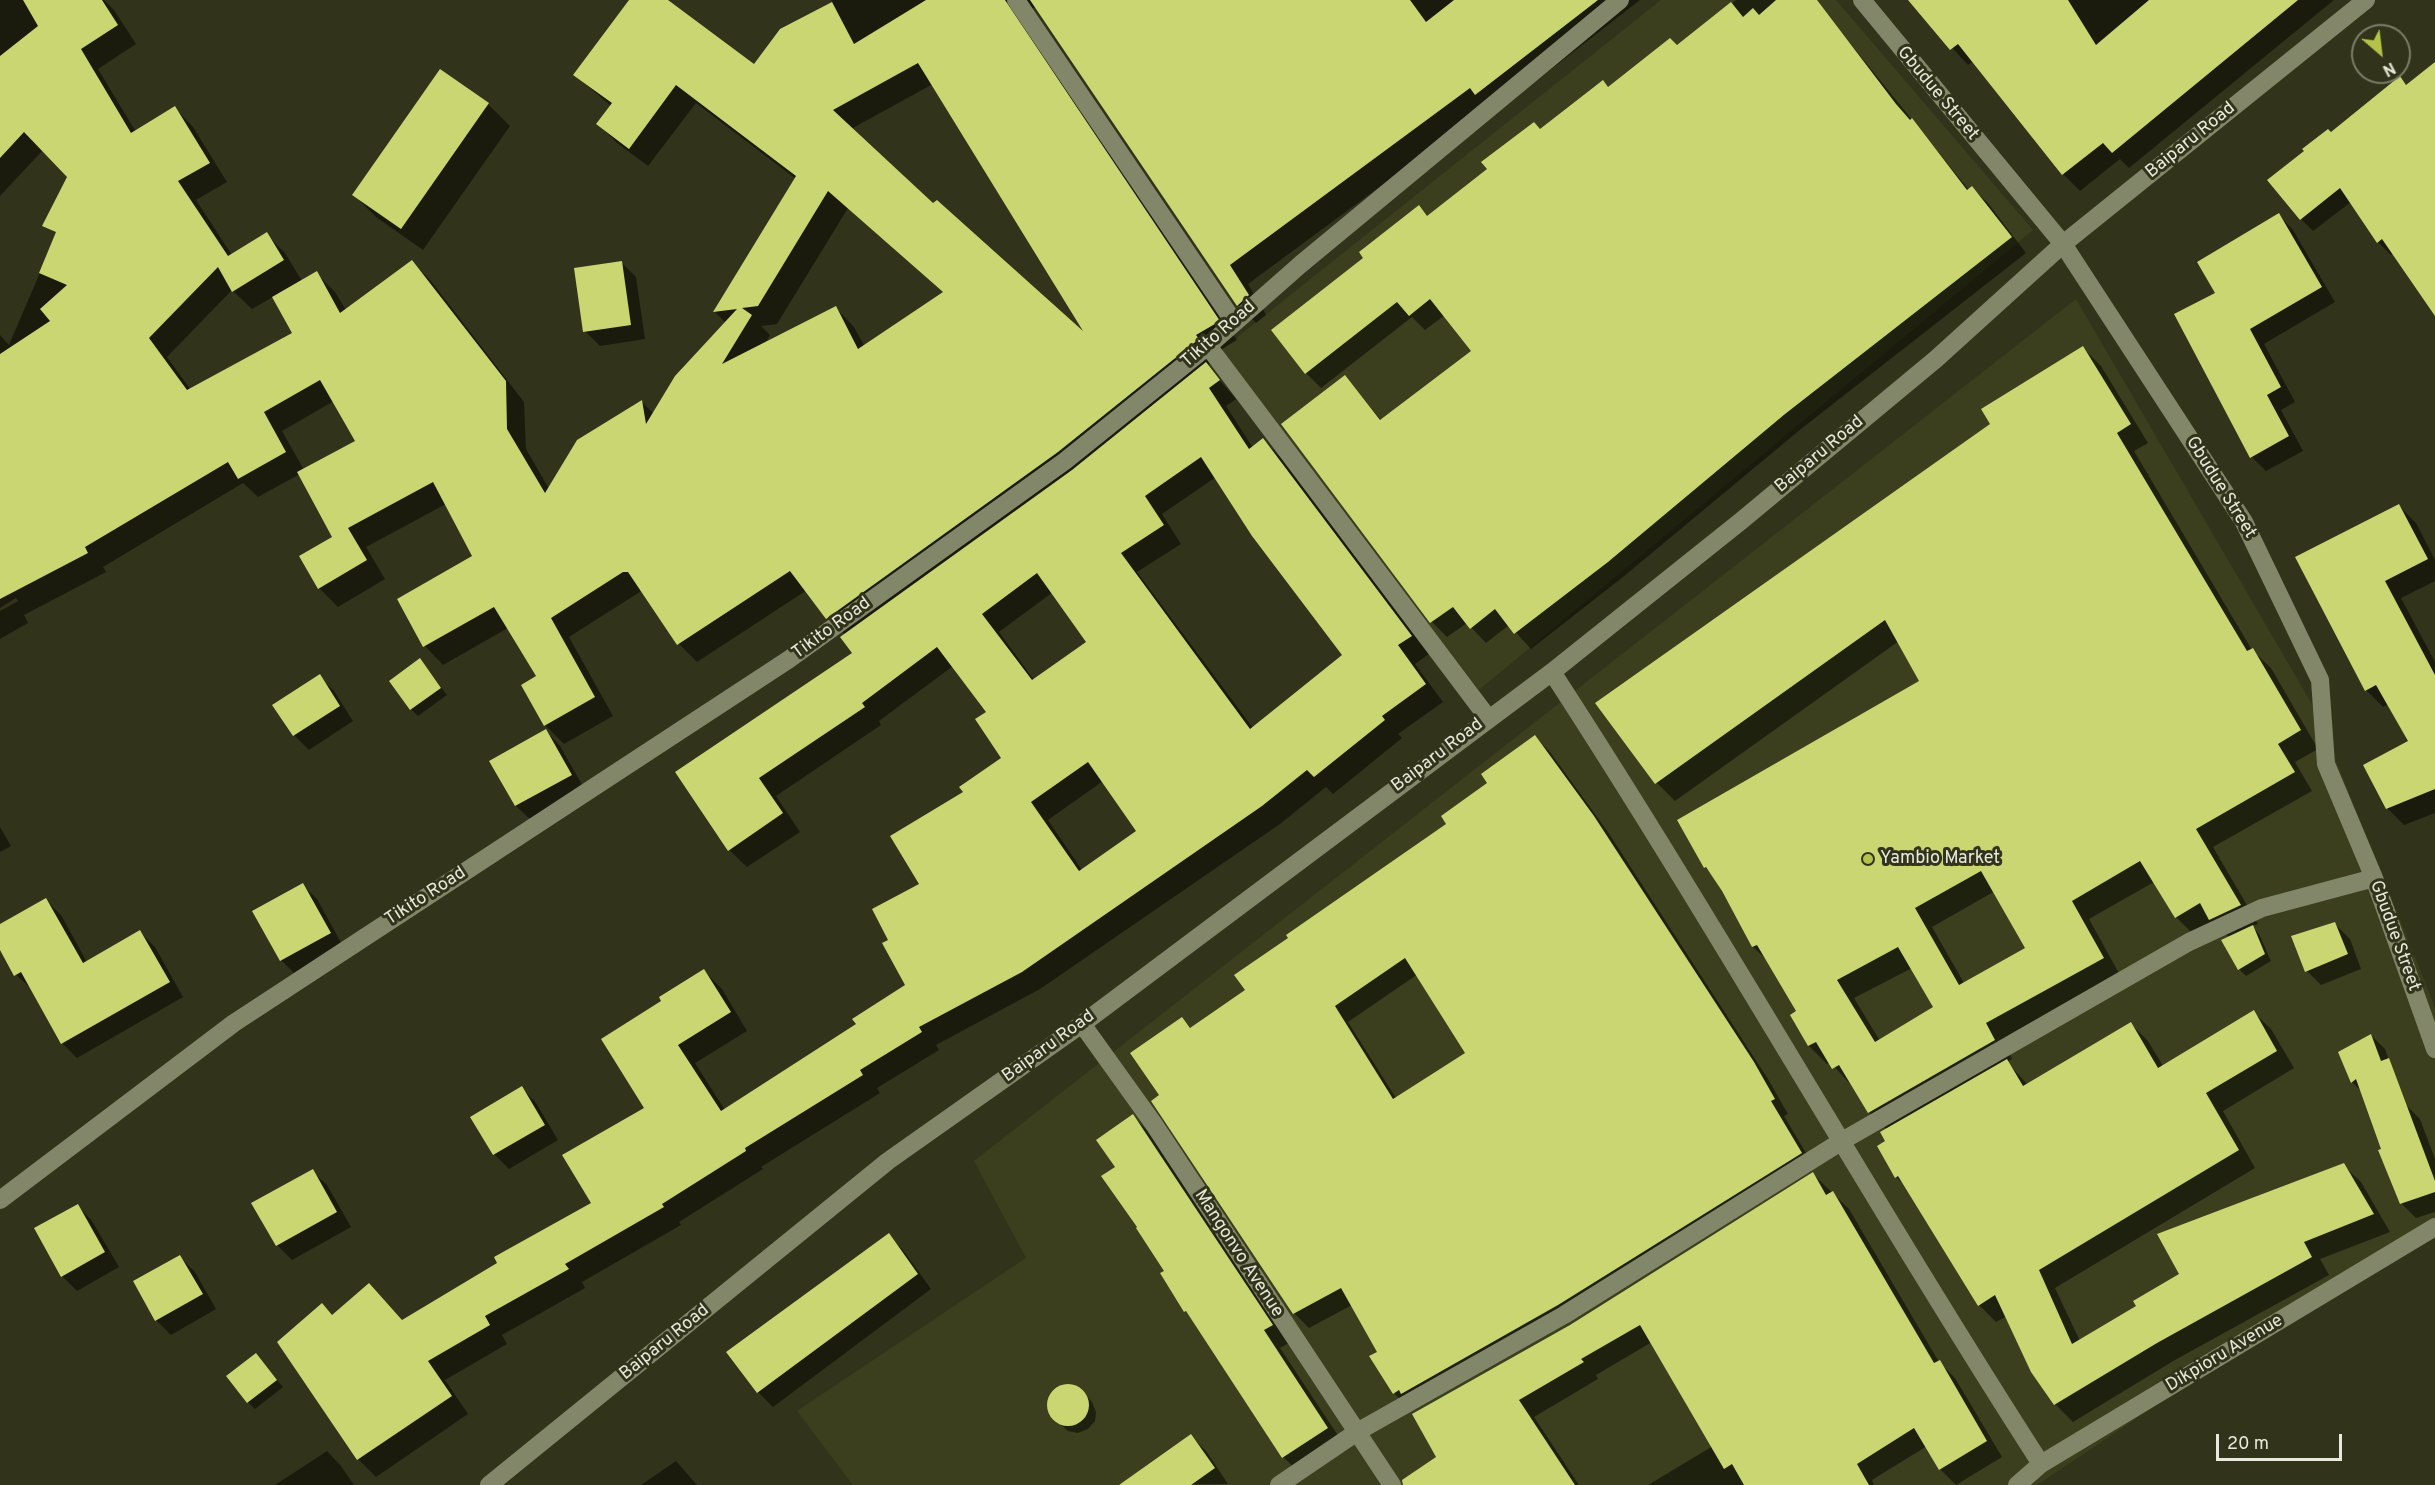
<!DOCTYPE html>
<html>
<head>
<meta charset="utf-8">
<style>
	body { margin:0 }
	#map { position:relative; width:2435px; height:1485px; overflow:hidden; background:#31341a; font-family:Overpass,sans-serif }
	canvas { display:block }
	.north { position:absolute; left:2351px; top:24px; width:60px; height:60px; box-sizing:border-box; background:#31341a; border:2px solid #7a7d67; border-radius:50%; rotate:152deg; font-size:16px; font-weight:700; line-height:24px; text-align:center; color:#e7eada }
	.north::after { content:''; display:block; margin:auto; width:21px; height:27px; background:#b5c249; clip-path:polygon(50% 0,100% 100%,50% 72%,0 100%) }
	.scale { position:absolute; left:2216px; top:1434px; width:126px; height:27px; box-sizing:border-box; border:3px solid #e7eada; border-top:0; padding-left:8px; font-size:18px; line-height:21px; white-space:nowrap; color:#e7eada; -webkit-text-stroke:4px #31341a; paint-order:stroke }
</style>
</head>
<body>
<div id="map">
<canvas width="2435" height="1485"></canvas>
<div class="north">N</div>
<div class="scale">20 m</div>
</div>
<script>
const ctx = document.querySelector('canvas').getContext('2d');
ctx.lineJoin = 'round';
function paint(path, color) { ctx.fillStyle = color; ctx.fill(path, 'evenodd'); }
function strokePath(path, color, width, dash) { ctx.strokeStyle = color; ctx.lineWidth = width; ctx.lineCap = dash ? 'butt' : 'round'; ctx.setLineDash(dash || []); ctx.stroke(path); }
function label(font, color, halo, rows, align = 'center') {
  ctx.font = font + ' Overpass,sans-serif'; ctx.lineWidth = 6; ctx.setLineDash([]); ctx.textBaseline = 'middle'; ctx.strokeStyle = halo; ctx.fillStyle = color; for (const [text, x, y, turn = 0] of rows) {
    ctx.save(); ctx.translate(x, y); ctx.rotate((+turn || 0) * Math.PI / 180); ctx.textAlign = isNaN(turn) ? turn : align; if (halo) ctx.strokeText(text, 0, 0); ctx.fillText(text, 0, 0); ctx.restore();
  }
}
paint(new Path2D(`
	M1661 0H1836L2033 230 1479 690 1220 351Z
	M2076 299 2316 711 2435 1007V1219L2037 1485H853L797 1411 1026 1258 974 1161Z`), '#3b3f1d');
paint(new Path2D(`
	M0 0H104L114 10 136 44 98 69 136 132 175 108 193 127 227 182 196 200 232 255 266 234 285 253 302 281 316 273 335 292 346 310 412 262 431 281 524 402 526 449 549 489 642 402 654 414 726 323 715 312 796 179 696 103 648 166 617 143 598 124 611 106 575 75 631 0H666L754 66 781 31 833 3 831 0H1640L1495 113 1489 106 1248 284 1266 315 1256 323 1238 305 1036 7 1028 10 1025 27 1237 340 1214 354 1216 359 1207 366 1236 399 1226 406 1253 448 1263 440 1281 458 1429 654 1415 664 1443 702 1398 734 1402 738 1333 794 1326 787 1280 824 1040 989 936 1045 939 1050 877 1088 880 1093 761 1167 763 1169 679 1222 681 1225 582 1282 585 1288 502 1335 507 1344 445 1380 468 1414 376 1477 358 1459 333 1316 369 1285 403 1321 499 1264 593 1203 646 1108 663 1001 704 971 722 989 747 1031 695 1063 725 1110 858 1025 907 986 890 940 965 793 1003 758 988 712 953 666 879 721 881 725 776 796 800 832 747 867 729 850 677 772 854 654 845 635 807 590 697 662 679 644 643 590 569 637 613 716 564 744 545 725 538 677 508 628 443 665 425 646 474 557 446 504 366 547 385 579 338 607 319 588 334 538 300 474 258 497 243 483 103 567 106 572 24 615 28 623 0 639V611L18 601 16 598 0 608V335L9 345 77 186 43 150 0 196ZM933 84 1088 337 933 205 851 129ZM848 208 944 293 865 347 854 327 836 308 765 344 770 335 761 326 777 324ZM232 290 252 309 273 297 294 333 191 390 167 357ZM334 401 357 442 304 470 282 431ZM1216 477 1344 655 1253 728 1137 572 1181 544 1162 514ZM1053 592 1088 642 1034 680 999 632ZM1103 781 1139 832 1082 870 1048 820Z
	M1736 0H1815L1969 190 1972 188 1988 203 2026 253 1801 429 1623 577 1531 649 1509 625 1486 643 1467 623 1447 637 1432 622 1345 377 1382 421 1473 351 1445 315 1425 330 1412 317 1321 388 1306 373 1365 258 1419 207 1428 217 1603 82 1609 88 1678 47Z
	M1921 0H2334L2129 168 2120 159 2080 191 2063 174 1974 61 1968 65 1914 6Z
	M2435 64V314L2393 253 2391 255 2378 242 2351 202 2313 231 2301 219 2331 133 2400 78 2407 86Z
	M488 104 510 126 423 250 376 217 354 195Z
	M2279 215 2293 230 2335 302 2264 344 2295 402 2281 410 2303 451 2266 471 2252 457 2217 294Z
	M621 262 636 277 645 339 600 346 585 331Z
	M2083 348 2101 366 2148 443 2134 451 2252 650 2271 668 2318 749 2295 762 2312 791 2213 847 2258 924 2252 926 2259 934 2271 961 2246 976 2239 969 2229 937 2215 923 2194 935 2176 917 2154 882 2089 919 2121 977 2004 1041 2012 1059 2007 1062 2028 1085 2131 1024 2148 1041 2163 1066 2253 1012 2271 1029 2294 1068 2223 1111 2255 1168 2055 1288 2080 1341 2138 1306 2343 1165 2361 1182 2390 1232 2320 1259 2329 1275 2175 1360 2073 1422 2055 1404 2007 1316 1996 1322 1979 1305 1908 1188 1896 1177 1887 1141V1130L1869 1112 1852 1086 1830 1062 1827 1064 1809 1046 1792 1016 1798 1012 1769 962 1753 947 1712 874 1705 867 1921 682 1899 641 1675 801 1657 783 1597 703 1992 425ZM1995 891 2027 948 1964 983 1932 927ZM1912 968 1935 1007 1880 1041 1854 998Z
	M2399 506 2416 523 2435 560V581L2401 598 2435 662V813L2404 825 2387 808 2410 742 2389 704 2383 707 2366 690 2298 558Z
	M420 660 447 695 418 716 411 709Z
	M319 676 334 691 353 721 309 750 294 735Z
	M546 731 560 746 585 790 531 820 516 806 491 761Z
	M1535 737 1550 752 1608 832 1768 1079 1788 1114 1784 1116 1815 1168 1408 1407 1394 1393 1379 1352 1352 1305 1309 1328 1294 1313 1161 1095 1182 1019 1192 1029 1247 991 1449 824ZM1418 974 1467 1054 1396 1098 1348 1022Z
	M0 827 11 846 0 852Z
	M302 885 317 899 344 948 296 975 281 960 254 912Z
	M46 900 61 915 87 962 140 932 155 947 183 997 77 1058 62 1043 32 989 16 975 0 947V926Z
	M2335 924 2350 939 2361 969 2321 985 2307 971Z
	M2371 1035 2385 1049 2395 1078 2365 1095 2352 1082Z
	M522 1088 536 1103 558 1140 509 1169 494 1154 472 1117Z
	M2405 1104 2420 1119 2435 1159V1212L2416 1218 2401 1203 2383 1149Z
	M1132 1116 1150 1133 1289 1343 1280 1348 1345 1446 1301 1474 1283 1457 1194 1319 1185 1311 1166 1272 1117 1167Z
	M312 1171 327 1185 351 1227 292 1260 277 1245Z
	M1813 1174 1849 1209 1939 1362 1955 1378 2002 1457 1956 1485 1940 1469 1927 1446 1872 1480 1874 1485H1648L1713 1446 1652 1342 1596 1375 1598 1379 1534 1417 1579 1485H1404L1438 1458 1570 1326Z
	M78 1206 92 1221 119 1267 77 1291 62 1276 36 1229Z
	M888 1235 903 1250 931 1289 773 1407 758 1392 728 1352Z
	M180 1257 195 1272 216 1309 171 1335 156 1320Z
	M256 1355 283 1387 255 1409 248 1402Z
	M1066 1386 1076 1387 1085 1394 1092 1402 1096 1412 1095 1421 1088 1429 1078 1433 1068 1431 1052 1417 1049 1407 1050 1397 1057 1389Z
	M1191 1436 1206 1451 1228 1484 1121 1485Z
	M327 1451 341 1466 354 1485H275Z
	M676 1461 697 1485H641Z`), '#0007');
paint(new Path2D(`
	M23 0H102L118 25 81 49 131 133 175 106 210 163 178 181 228 256 267 232 284 260 232 292 218 267 149 338 187 390 292 333 272 297 317 271 340 313 412 260 506 381 507 429 545 493 577 440 642 400 646 424 675 376 737 309 713 312 796 176 676 85 629 149 596 124 612 103 573 75 629 0H668L754 64 780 29 832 2 854 44 926 0H1005L1220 321 1196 335 1199 339 1058 452 826 619 790 571 677 645 628 572H623L551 618 595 697 544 726 521 685 536 676 494 607 423 647 397 599 472 556 433 482 348 528 367 560 318 589 299 556 332 537 297 472 355 441 320 380 264 412 286 452 238 479 228 462 85 547 88 553 0 599V354L50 321 40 309 67 285 39 273 56 232 42 226 67 177 24 132 0 158V56L38 26ZM918 63 1083 331 937 200 933 203 833 110ZM828 191 943 292 858 349 836 306 722 364 752 315 742 308 758 306Z
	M1030 0H1410L1426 22 1454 0H1598L1475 95 1470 88 1230 265 1249 295 1237 306Z
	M1776 0H1817L1896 104 1910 120 1912 118 1967 190 1972 186 2012 237 1785 414 1608 562 1514 634 1495 609 1470 629 1453 607 1430 623 1281 424 1345 375 1380 420 1471 351 1430 299 1409 316 1397 302 1305 374 1271 330 1363 258 1359 252 1419 205 1427 216 1487 169 1481 162 1534 122 1540 129 1603 80 1608 87 1670 38 1677 45 1731 2 1743 17 1753 8 1759 15Z
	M1908 0H2068L2096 45 2149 0H2298L2112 153 2103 143 2062 175 1958 44 1950 50Z
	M2435 62V316L2382 239 2377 243 2340 188 2300 220 2267 180 2304 151 2302 149 2328 129 2331 132 2400 76 2406 85Z
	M440 69 489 103 401 229 352 195Z
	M2279 213 2322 287 2250 329 2281 387 2267 395 2289 436 2250 458 2174 314 2215 293 2197 262Z
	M622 261 631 325 583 332 574 268Z
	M2083 346 2131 424 2117 433 2247 651 2253 648 2301 730 2278 744 2295 772 2196 829 2241 905 2209 920 2200 903 2175 918 2140 861 2072 901 2104 958 1986 1023 1995 1040 1868 1113 1839 1065 1832 1069 1816 1042 1808 1046 1790 1015 1796 1011 1757 945 1752 947 1722 891 1706 867 1704 868 1677 820 1919 681 1885 620 1655 784 1595 703 1990 424 1981 409ZM1981 871 2025 948 1959 985 1915 908ZM1898 947 1933 1007 1875 1042 1837 980Z
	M1206 362 1220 380 1209 388 1249 449 1263 438 1412 636 1398 645 1426 684 1382 716 1385 720 1314 777 1307 770 1262 806 1022 972 919 1027 922 1032 860 1070 863 1075 745 1148 746 1151 662 1204 664 1207 565 1264 569 1269 485 1316 490 1325 428 1361 452 1396 357 1460 277 1342 322 1303 332 1315 369 1283 402 1320 497 1263 494 1257 591 1203 562 1155 644 1108 601 1039 661 1001 659 997 704 969 731 1012 678 1045 721 1111 856 1024 852 1019 905 985 882 943 888 940 872 909 919 884 890 836 963 792 959 787 1001 758 975 719 986 712 937 647 862 703 865 707 759 778 783 813 728 851 675 772 852 653 840 637 1072 470ZM1201 457 1252 536 1342 655 1250 729 1121 553 1164 525 1145 496ZM1037 573 1086 642 1032 680 982 614ZM1088 762 1136 831 1079 871 1031 802Z
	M2399 504 2428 559 2385 581 2435 675V789L2386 809 2363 765 2408 741 2376 685 2365 691 2295 557Z
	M420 658 441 688 410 710 389 681Z
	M320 674 340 706 293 736 272 705Z
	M546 729 572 775 515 806 489 761Z
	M1535 735 1594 816 1754 1062 1775 1099 1771 1101 1802 1153 1558 1305 1401 1394 1399 1390 1393 1394 1369 1356 1377 1352 1341 1288 1293 1314 1151 1101 1159 1095 1130 1053 1182 1017 1190 1028 1245 990 1234 975 1288 938 1286 935 1446 824 1441 816 1487 783 1481 774ZM1405 958 1465 1053 1393 1099 1335 1006Z
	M303 883 331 933 280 961 252 911Z
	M46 898 83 963 140 930 170 982 61 1044 21 972 14 976 0 950V924Z
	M2335 922 2348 954 2305 972 2291 936Z
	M2253 925 2265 954 2238 970 2221 940Z
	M2254 1010 2277 1051 2206 1093 2239 1150 2039 1270 2072 1344 2136 1306 2133 1301 2179 1274 2157 1234 2344 1163 2374 1214 2304 1242 2312 1257 2157 1343 2054 1405 2031 1372 1995 1295 1978 1306 1898 1176 1895 1178 1877 1146 1885 1141 1880 1132 2007 1059 2023 1086 2131 1022 2158 1068Z
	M2371 1034 2381 1061 2389 1058 2435 1181V1192L2400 1204 2378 1150 2381 1149 2356 1079 2351 1083 2338 1052Z
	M522 1086 545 1125 493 1155 470 1117Z
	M1133 1114 1273 1325 1264 1330 1328 1428 1282 1458 1186 1311 1184 1312 1160 1273 1164 1271 1136 1228 1137 1227 1101 1176 1115 1167 1096 1140Z
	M313 1169 337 1212 276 1246 251 1203Z
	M1813 1172 1826 1195 1833 1191 1934 1363 1940 1360 1987 1441 1939 1470 1914 1428 1857 1464 1869 1485H1744L1732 1464 1724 1469 1640 1325 1581 1359 1584 1362 1519 1400 1575 1485H1403L1402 1480 1436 1457 1412 1414 1570 1325Z
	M78 1204 105 1252 61 1277 34 1228Z
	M889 1233 918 1274 757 1393 726 1352Z
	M180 1255 203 1294 155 1321 133 1281Z
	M256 1353 277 1380 247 1403 226 1376Z
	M1047 1405a21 21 0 1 1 42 0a21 21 0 1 1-42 0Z
	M1191 1434 1215 1468 1191 1485H1119Z`), '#cad671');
strokePath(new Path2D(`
	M1016 0 1234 322
	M1862 0 2063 244 2244 522 2320 680 2326 764 2374 878 2435 1049
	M1208 346 1488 718
	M1552 672C1721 932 1873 1203 2041 1464
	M1082 1024 1153 1123 1392 1485
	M0 1200 234 1023 788 660 1065 461 1208 346 1301 264 1620 0
	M489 1485 888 1161 1082 1024 1552 672 1741 521 1936 359 2063 244 2366 0
	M1279 1485 1357 1432 1564 1315 1842 1141 2189 942 2262 908 2374 878
	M2017 1485 2041 1464 2435 1227`), '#82876a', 18);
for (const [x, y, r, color] of [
	[1868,859,6,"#b5c249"]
]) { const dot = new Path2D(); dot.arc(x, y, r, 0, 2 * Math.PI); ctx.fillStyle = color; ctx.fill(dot); strokePath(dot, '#31341a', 2); }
label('18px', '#e7eada', '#31341a', [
	["Gbudue Street",1937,94,50],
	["Baiparu Road",2191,141,-39],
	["Tikito Road",1219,335,-41],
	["Baiparu Road",1820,455,-40],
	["Gbudue Street",2220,488,58],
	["Tikito Road",832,629,-36],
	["Baiparu Road",1438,756,-37],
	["Tikito Road",426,897,-33],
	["Gbudue Street",2394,936,70],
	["Baiparu Road",1049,1047,-36],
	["Mangonvo Avenue",1238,1254,57],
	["Baiparu Road",665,1343,-39],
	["Dikpioru Avenue",2225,1354,-31]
]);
label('18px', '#e7eada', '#31341a', [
	["Yambio Market",1880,859]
], 'left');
</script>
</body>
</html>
